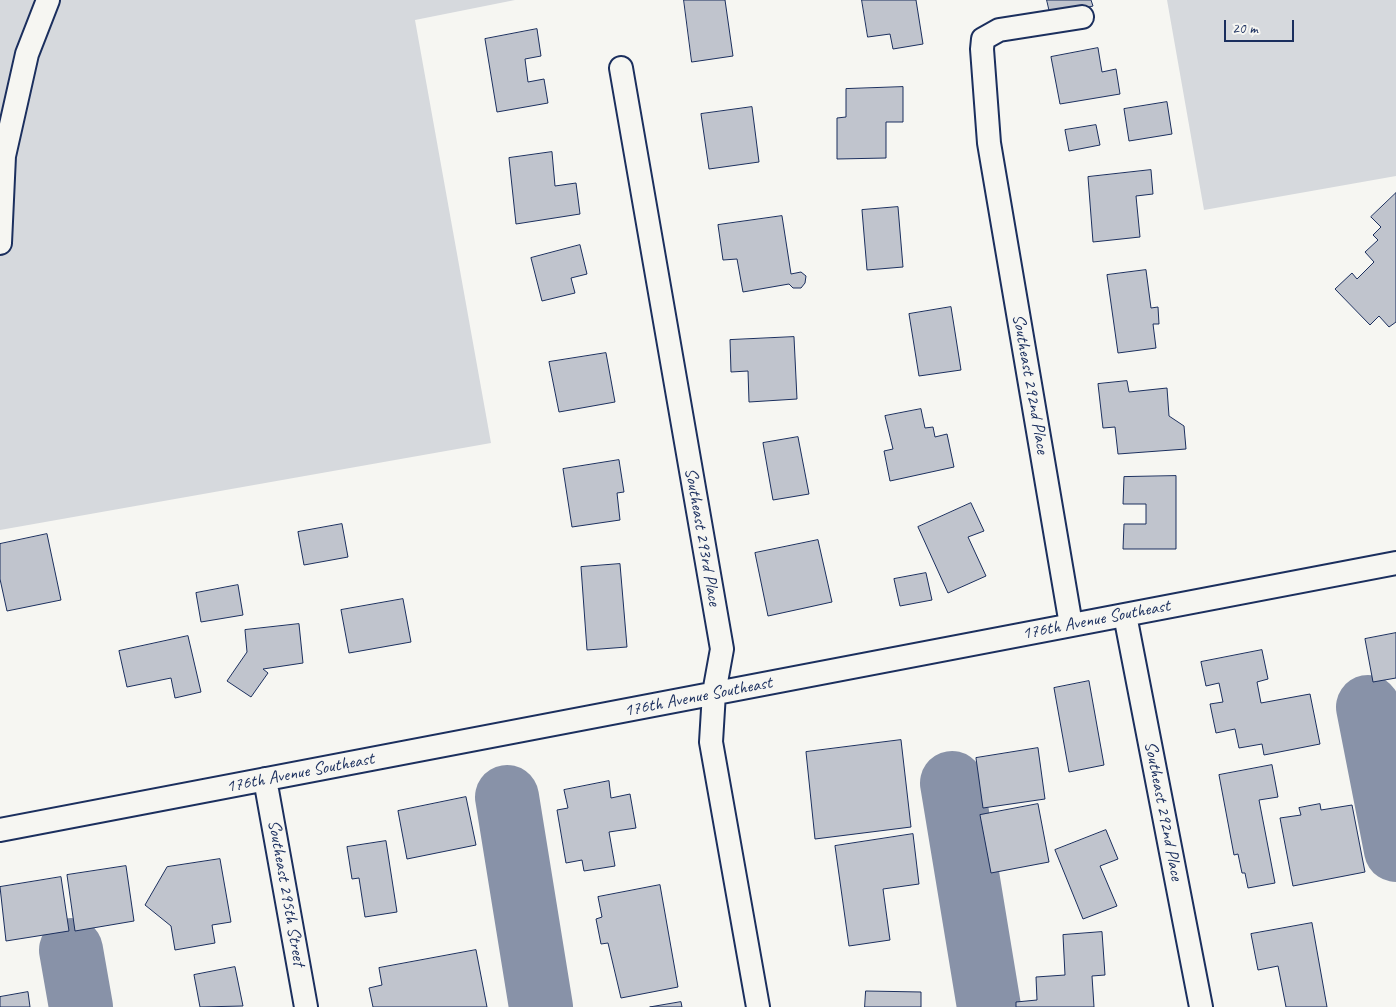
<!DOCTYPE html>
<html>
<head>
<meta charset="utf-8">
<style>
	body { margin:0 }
	#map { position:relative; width:1396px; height:1007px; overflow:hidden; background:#f6f6f2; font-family:Caveat,sans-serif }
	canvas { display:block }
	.scale { position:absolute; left:1224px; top:20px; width:70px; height:22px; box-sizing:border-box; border:2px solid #1b2f5e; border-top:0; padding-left:6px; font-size:15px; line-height:18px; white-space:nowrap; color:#1b2f5e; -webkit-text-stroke:4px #f6f6f2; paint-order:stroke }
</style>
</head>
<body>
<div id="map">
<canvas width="1396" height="1007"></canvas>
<div class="scale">20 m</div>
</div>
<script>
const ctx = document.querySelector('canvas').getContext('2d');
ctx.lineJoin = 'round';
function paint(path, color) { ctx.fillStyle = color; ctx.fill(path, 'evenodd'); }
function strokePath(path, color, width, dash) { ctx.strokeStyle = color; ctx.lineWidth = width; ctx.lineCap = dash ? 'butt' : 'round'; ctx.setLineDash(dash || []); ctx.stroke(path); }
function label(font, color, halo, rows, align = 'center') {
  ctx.font = font + ' Caveat,sans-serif'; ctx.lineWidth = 4; ctx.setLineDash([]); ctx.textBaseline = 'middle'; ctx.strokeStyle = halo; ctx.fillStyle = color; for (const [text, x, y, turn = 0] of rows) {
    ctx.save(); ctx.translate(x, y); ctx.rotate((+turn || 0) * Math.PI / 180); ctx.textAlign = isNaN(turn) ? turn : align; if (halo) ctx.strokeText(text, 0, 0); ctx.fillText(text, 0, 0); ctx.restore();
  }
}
paint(new Path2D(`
	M0 0H515L415 20 491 443 0 530Z
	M1167 0H1396V176L1204 210Z`), '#d6d9dd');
strokePath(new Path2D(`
	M1368 707 1396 850
	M952 783 989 1007
	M507 797 541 1007
	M71 950 81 1007`), '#8892a8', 64);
const building = new Path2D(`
	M684 0H725L733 56 692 62Z
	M862 0H916L923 44 893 49 890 34 868 37Z
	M1047 0H1091L1093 6 1051 17Z
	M537 29 541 56 525 59 528 82 544 79 548 103 497 112 485 39Z
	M1098 48 1102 72 1116 69 1120 94 1060 104 1051 57Z
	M903 87V122H886V158L837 159V118L846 117V89Z
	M1167 102 1172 134 1129 141 1124 109Z
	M752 107 759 162 709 169 701 114Z
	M1096 125 1100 145 1069 151 1065 130Z
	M552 152 555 186 576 183 580 214 516 224 509 158Z
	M1151 170 1153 194 1136 196 1140 237 1093 242 1088 177Z
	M1396 193V322L1389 327 1379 316 1370 325 1335 289 1352 273 1357 279 1374 262 1365 252 1378 240 1373 235 1381 227 1371 217Z
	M898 207 903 267 867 270 862 210Z
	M782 216 791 274 801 272 806 276 805 283 801 288H793L789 284 743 292 737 259 723 260 718 225Z
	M580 245 587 274 571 278 575 293 542 301 531 258Z
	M1146 270 1151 308 1158 307 1159 324H1153L1156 348 1118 353 1107 275Z
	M951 307 961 370 919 376 909 314Z
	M794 337 797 399 749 402 748 371 731 372 730 340Z
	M606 353 615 402 559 412 549 362Z
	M1127 381 1129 392 1167 388 1169 416 1184 426 1186 449 1118 454 1115 427 1103 428 1098 384Z
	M921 409 925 428 933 427 935 437 947 434 954 467 890 481 884 451 893 449 885 416Z
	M798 437 809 494 773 500 763 443Z
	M619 460 624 492 617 493 620 520 572 527 563 469Z
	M1176 476V549H1123L1124 524H1146V504H1123L1124 477Z
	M971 503 984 531 968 537 986 576 948 593 918 527Z
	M342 524 348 557 304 565 298 532Z
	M47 534 61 600 7 611 0 579V544Z
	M818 540 832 602 768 616 755 553Z
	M620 564 627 647 587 650 581 567Z
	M926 573 932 600 900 606 894 579Z
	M238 585 243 615 201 622 196 593Z
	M403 599 411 642 349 653 341 610Z
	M299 624 303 663 263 669 268 673 251 697 227 681 247 652 245 630Z
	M1396 633V678L1373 682 1365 639Z
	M188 636 201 692 175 698 171 678 127 687 119 651Z
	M1262 650 1268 679 1257 682 1261 703 1310 694 1320 744 1264 755 1262 744 1239 748 1235 729 1216 733 1210 704 1223 702 1219 683 1206 686 1201 662Z
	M1089 681 1104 765 1069 772 1054 688Z
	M901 740 911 827 815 839 806 752Z
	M1038 748 1045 799 983 808 976 758Z
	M1272 765 1278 797 1259 800 1275 883 1248 888 1245 873H1242L1238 854 1234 855 1219 775Z
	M609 781 611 798 630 794 636 828 609 832 615 866 584 871 582 860 566 863 557 810 568 808 564 790Z
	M466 797 476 845 407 859 398 811Z
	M1038 804 1049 862 991 873 980 815Z
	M1320 804 1321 810 1352 805 1365 872 1293 886 1280 818 1301 815 1299 808Z
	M1106 830 1118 859 1100 866 1117 906 1083 919 1055 850Z
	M913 834 919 884 883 889 890 940 849 946 835 846Z
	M386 841 397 912 365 917 359 878 352 879 347 847Z
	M220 859 231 922 212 925 215 943 175 950 171 926 145 905 167 867Z
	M126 866 134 921 75 931 67 875Z
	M61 877 69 931 6 941 0 887Z
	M660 885 678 987 621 998 608 943 601 944 596 919 602 917 598 897Z
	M1312 923 1327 1007H1286L1278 966 1258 970 1251 934Z
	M1102 932 1105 975 1092 976 1094 1007H1016V1002L1037 1000 1036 977 1065 975 1063 935Z
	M476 950 487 1007H373L369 988 382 985 379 968Z
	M235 967 243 1006 200 1007 194 975Z
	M866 991 921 992V1007H865Z
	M28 992 30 1007H0V997Z
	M681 1002 682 1007H650Z`);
paint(building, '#c0c4cd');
strokePath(building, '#1b2f5e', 1);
const minor = new Path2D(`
	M621 68 722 649 714 693 711 742 758 1007
	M0 243 4 156 27 54 48 0
	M1125 615 1201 1007
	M1071 625 989 143 982 49 983 39 999 30 1082 17
	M265 779 306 1007
	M0 830 1396 563`);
strokePath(minor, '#1b2f5e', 26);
strokePath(minor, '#f6f6f2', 22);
label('18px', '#1b2f5e', '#f6f6f2', [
	["Southeast 292nd Place",1030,384,80],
	["Southeast 293rd Place",702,537,80],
	["176th Avenue Southeast",1096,620,-11],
	["176th Avenue Southeast",698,697,-11],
	["176th Avenue Southeast",300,773,-11],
	["Southeast 292nd Place",1163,811,79],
	["Southeast 295th Street",286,893,80]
]);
</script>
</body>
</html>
